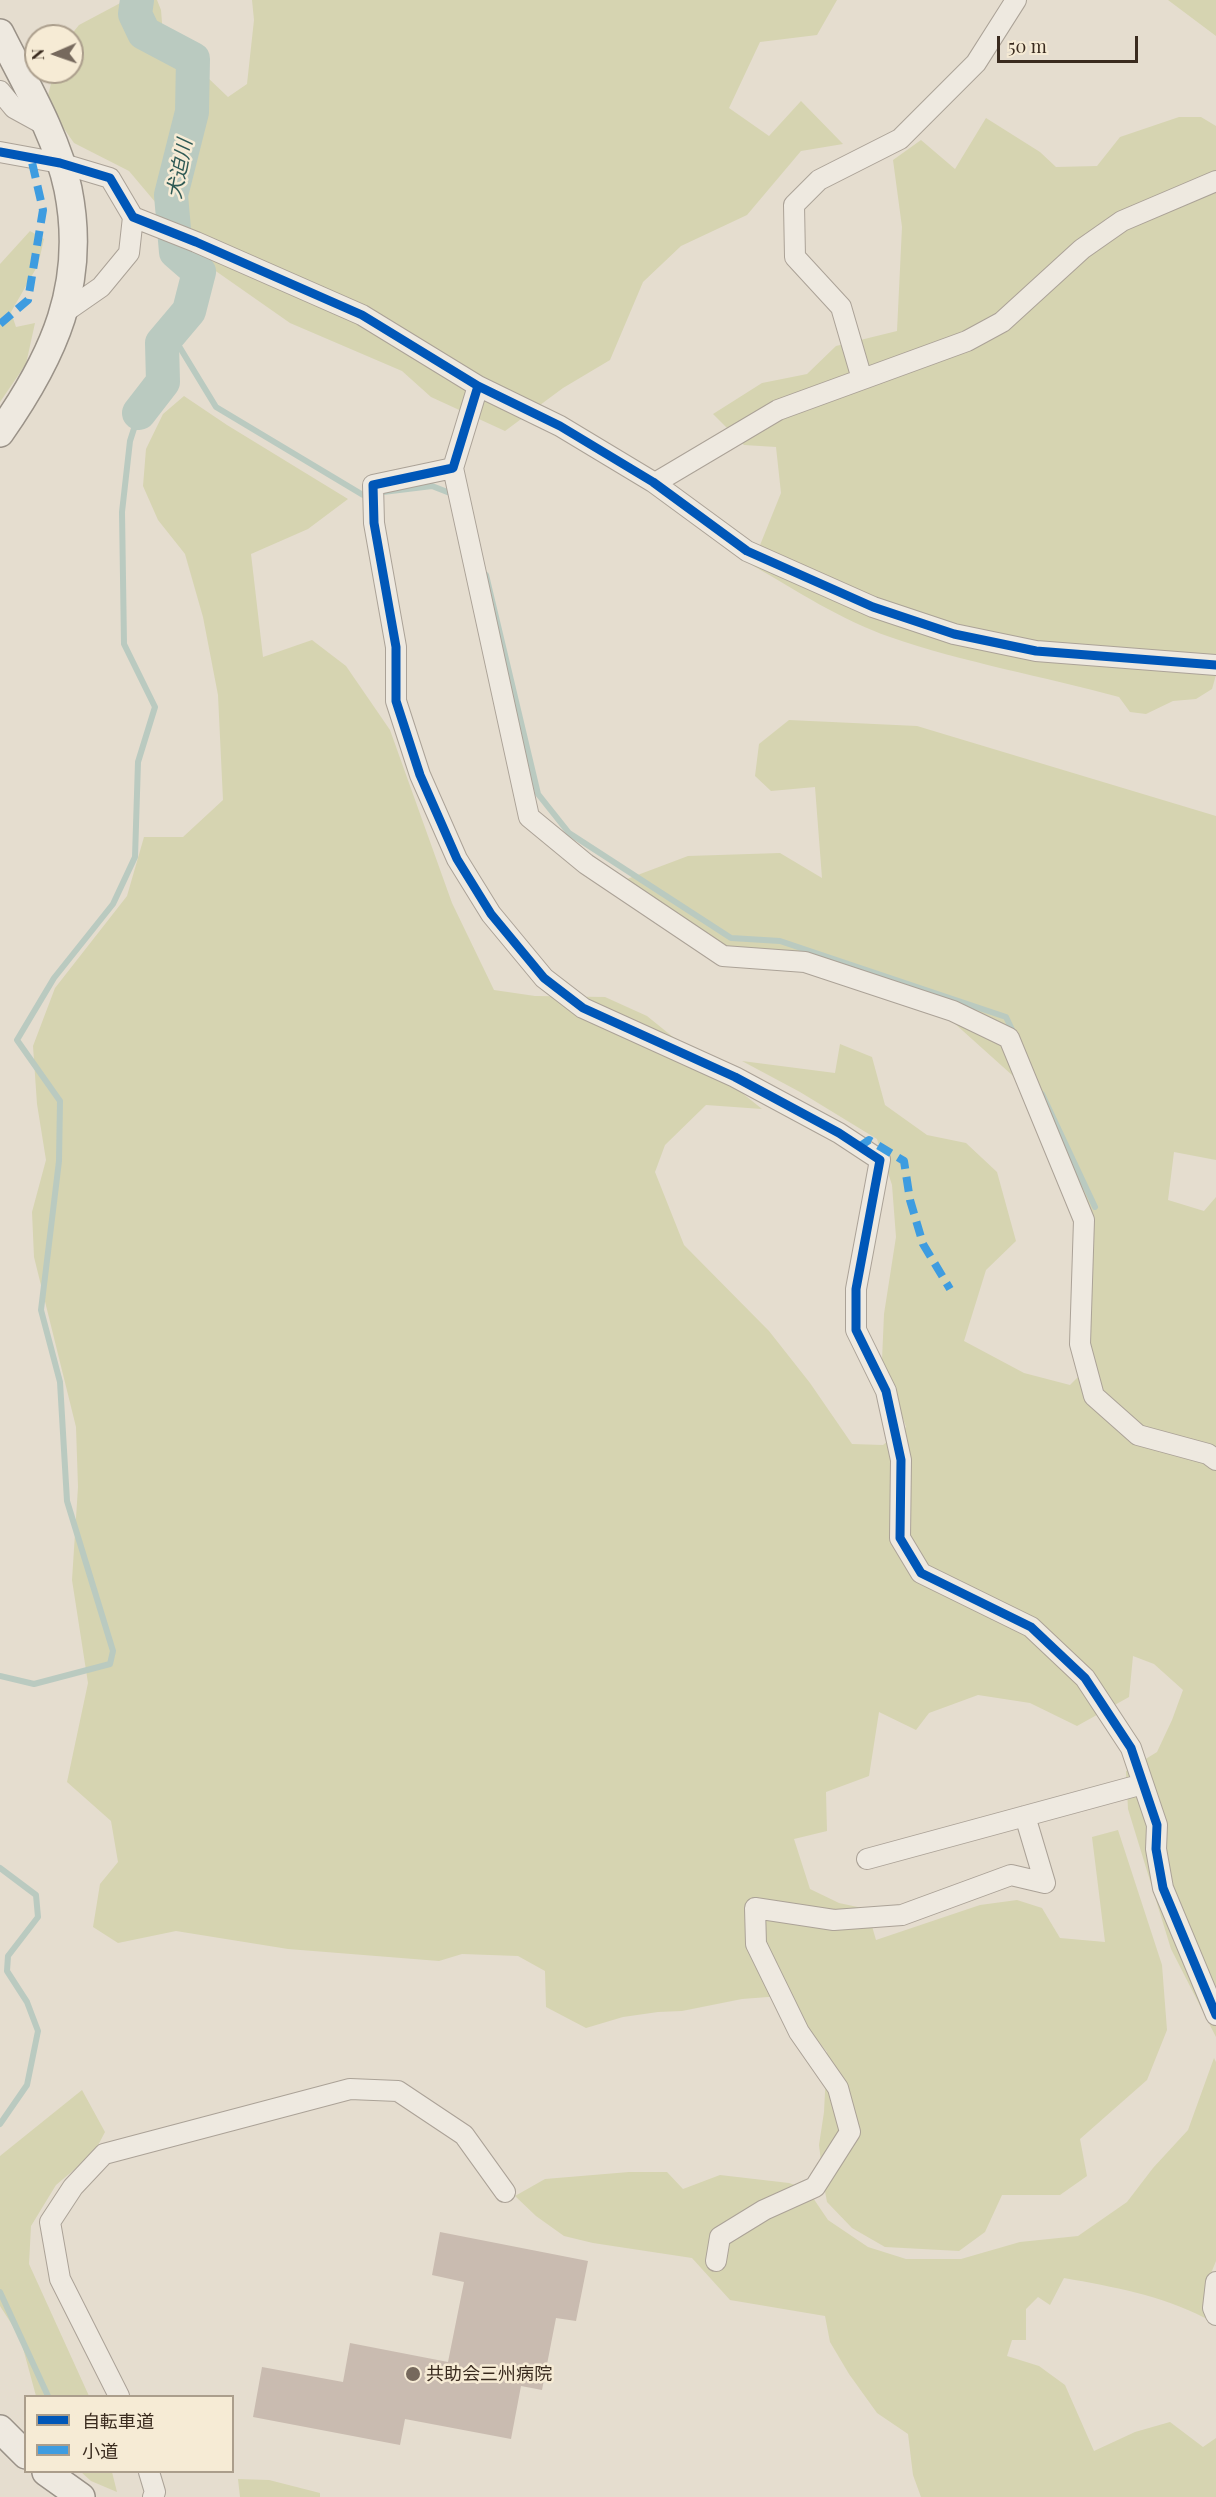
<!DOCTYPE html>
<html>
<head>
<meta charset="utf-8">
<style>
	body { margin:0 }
	#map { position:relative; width:1216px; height:2497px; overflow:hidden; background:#e5ddcf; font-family:"Playfair Display","Noto Sans JP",serif }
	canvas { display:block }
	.legend { position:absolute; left:24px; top:2395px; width:210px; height:78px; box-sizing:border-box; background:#f6ebd5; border:2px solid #ab9e8c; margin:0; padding:8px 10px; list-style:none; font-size:18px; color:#3a2b1f }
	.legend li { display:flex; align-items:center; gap:12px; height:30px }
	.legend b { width:30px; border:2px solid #ab9e8c }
	.north { position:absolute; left:24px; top:24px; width:60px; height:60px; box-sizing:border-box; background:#f6ebd5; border:2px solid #ab9e8c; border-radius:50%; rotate:268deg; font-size:16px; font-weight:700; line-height:24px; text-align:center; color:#3a2b1f }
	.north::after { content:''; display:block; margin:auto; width:21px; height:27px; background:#76695d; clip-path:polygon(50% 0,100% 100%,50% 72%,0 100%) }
	.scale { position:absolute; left:997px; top:36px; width:141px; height:27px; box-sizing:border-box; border:3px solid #3a2b1f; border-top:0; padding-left:8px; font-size:18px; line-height:21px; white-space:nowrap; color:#3a2b1f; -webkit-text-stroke:4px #f6ebd5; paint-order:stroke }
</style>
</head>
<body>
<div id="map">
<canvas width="1216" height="2497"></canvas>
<ul class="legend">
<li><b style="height:8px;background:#0057b8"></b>自転車道</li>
<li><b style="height:8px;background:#3e9ce0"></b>小道</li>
</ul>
<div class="north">N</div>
<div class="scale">50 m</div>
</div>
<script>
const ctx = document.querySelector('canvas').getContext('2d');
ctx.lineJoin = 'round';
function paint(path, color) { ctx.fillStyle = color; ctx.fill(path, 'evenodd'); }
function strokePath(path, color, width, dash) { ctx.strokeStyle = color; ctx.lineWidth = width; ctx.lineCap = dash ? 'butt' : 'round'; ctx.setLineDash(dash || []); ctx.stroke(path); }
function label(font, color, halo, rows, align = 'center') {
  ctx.font = font + ' "Playfair Display","Noto Sans JP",serif'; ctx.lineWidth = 5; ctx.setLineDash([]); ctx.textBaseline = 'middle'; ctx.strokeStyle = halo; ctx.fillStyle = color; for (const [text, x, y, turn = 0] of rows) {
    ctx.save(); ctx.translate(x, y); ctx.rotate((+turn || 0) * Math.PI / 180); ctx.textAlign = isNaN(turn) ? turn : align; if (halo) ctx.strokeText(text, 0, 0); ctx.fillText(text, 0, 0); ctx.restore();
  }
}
paint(new Path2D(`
	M126 0H157L161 10 163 35 228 97 247 84 254 20 252 0H837L817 35 760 42 729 108 769 136 801 101 843 144 801 151 747 215 681 246 643 282 610 360 563 388 505 431 431 397 402 371 290 323 210 267 129 171 74 143 46 103 54 72H72V36H70L79 25Z
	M1168 0H1216V36Z
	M1179 117H1201L1216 126V675L1212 689 1196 699 1173 701 1146 714 1130 712 1119 697C1043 676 965 663 890 637 841 620 797 591 752 565L781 493 776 447 744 445 713 414 762 383 807 374 836 346 897 331 902 227 893 160 921 140 955 169 986 118 1040 152 1056 167 1097 166 1120 137Z
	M30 231 44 239 38 265 11 312 16 327 35 323 26 364 0 402V264Z
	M184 396 227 425 348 499 308 529 251 554 263 657 312 640 346 666 390 730 452 903 494 990 535 996 605 997 647 1016 762 1109 706 1105 665 1145 655 1172 684 1245 769 1331 810 1383 852 1444 883 1445 906 1427 882 1360 884 1314 896 1237 892 1185 877 1139 800 1092 742 1061 835 1073 840 1044 872 1057 885 1105 927 1135 966 1143 997 1172 1016 1241 986 1270 964 1341 1024 1373 1070 1385 1089 1366 1086 1315 1063 1148 1022 1084 953 1022 842 978 763 963 676 929 627 879 688 856 780 853 822 878 815 787 771 791 755 776 759 744 789 720 917 726 1216 816V1160L1174 1152 1168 1200 1204 1211 1216 1197V2037L1171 1949 1128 1809 1126 1771 1157 1752 1172 1720 1183 1690 1154 1664 1133 1656 1129 1697 1077 1726 1030 1703 978 1695 929 1713 916 1730 879 1712 869 1776 826 1792 827 1831 794 1839 810 1889 839 1903 867 1909 876 1940 980 1905 1017 1900 1042 1908 1060 1938 1105 1942 1092 1837 1118 1830 1162 1965 1167 2030 1147 2080 1080 2139 1087 2176 1060 2195H1002L985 2232 959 2251 885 2247 852 2228 827 2202 824 2186 819 2145 824 2112 827 2052 781 1996 742 1999 682 2011 658 2012 623 2017 586 2028 546 2007 545 1971 518 1956 462 1954 439 1961 288 1949 176 1931 118 1943 93 1927 100 1884 118 1862 111 1821 67 1782 88 1683 72 1580 78 1487 76 1427 34 1257 32 1212 46 1160 37 1104 33 1046 55 988 127 896 144 837H183L223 800 218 695 203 617 185 554 158 520 143 486 146 449 163 414Z
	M1214 2058 1216 2062V2261L1205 2288V2318C1160 2295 1114 2287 1064 2278L1050 2305 1038 2297 1026 2309V2340H1012L1007 2356 1039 2366 1065 2385 1094 2451 1135 2432 1170 2422 1203 2447 1216 2438V2497H921L913 2475 908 2434 877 2413 849 2374 830 2342 825 2316 730 2300 692 2258 593 2243 564 2236 536 2216 515 2196 545 2179 629 2172H667L683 2189 720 2175 789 2183 807 2189 828 2220 868 2247 906 2259H961L1020 2242 1078 2236 1127 2202 1153 2168 1188 2130Z
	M82 2090 105 2132 94 2153 56 2185 31 2226 29 2264 89 2396H36L20 2337 0 2306V2156Z
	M81 2472H112L117 2492 91 2481Z
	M238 2479 269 2480 320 2493V2497H240Z`), '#d6d4b1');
strokePath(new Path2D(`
	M171 333 216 407 363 495 370 494
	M383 492 432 486 455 495
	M486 575 538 794 569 833 731 938 780 941 1006 1017 1015 1036
	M1042 1094 1095 1207
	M0 1676 34 1684 110 1664 113 1651 67 1501 60 1382 41 1310 59 1161 60 1101 17 1040 54 978 113 904 135 857 138 762 155 707 124 644 122 512 130 441 139 413
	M0 1868 36 1895 38 1917 8 1956 7 1971 27 2002 38 2031 27 2085 0 2124
	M0 2292 48 2396`), '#bacac0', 6);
strokePath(new Path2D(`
	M137 0 135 14 144 33 193 59 192 112 171 195 176 252 199 272 189 311 162 343 163 382 139 413`), '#bacac0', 34);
paint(new Path2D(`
	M440 2232 588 2261 576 2321 556 2318 542 2390 521 2386 511 2439 405 2419 400 2445 253 2417 262 2367 343 2382 350 2343 448 2362 464 2282 432 2275Z`), '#c9bbb0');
const minor = new Path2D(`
	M0 91 14 108 45 125
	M0 152 60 163 110 178 133 217 196 242 362 315 478 386 560 426 653 482 747 551 873 607 954 634 1036 651 1216 665
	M65 312 101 287 129 253 133 217
	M862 379 841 307 795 257 794 205 819 180 900 139 976 63 1016 0
	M478 386 453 468 373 485 374 523 396 647V701L420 775 457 859 491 914 544 978 583 1008 735 1077 839 1133 880 1160 856 1289V1330L886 1391 901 1460 900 1538 921 1573 1031 1627 1085 1678 1131 1748 1157 1825 1156 1849 1163 1888 1216 2015
	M453 468 529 817 586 864 723 956 805 962 953 1011 1009 1038 1084 1220 1080 1344 1094 1396 1138 1435 1208 1454 1216 1460
	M655 483 778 410 967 341 1002 322 1082 249 1122 221 1216 181
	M867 1859 1143 1784
	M716 2261 720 2237 764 2210 815 2187 850 2132 838 2088 799 2032 756 1944 755 1908 834 1920 902 1915 1011 1875 1045 1883 1025 1816
	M1216 2282 1213 2308 1216 2315
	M119 2396 60 2279 50 2222 73 2187 104 2154 350 2089 398 2091 464 2135 505 2192
	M149 2472 155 2492 153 2497`);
const secondary = new Path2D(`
	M0 33C24 81 57 136 68 189 87 284 54 356 0 433
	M0 2429 26 2455
	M46 2472 81 2497`);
strokePath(minor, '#aba297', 22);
strokePath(secondary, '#9a9288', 30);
strokePath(minor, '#eee9e0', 20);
strokePath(secondary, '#eee9e0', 27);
strokePath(new Path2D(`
	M0 324 28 300 43 210 31 158
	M859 1147 869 1140 904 1161 910 1200 923 1244 950 1289`), '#3e9ce0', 8, [15, 8]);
strokePath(new Path2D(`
	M0 152 60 163 110 178 133 217 196 242 362 315 478 386 560 426 653 482 747 551 873 607 954 634 1036 651 1216 665
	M478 386 453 468 373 485 374 523 396 647V701L420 775 457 859 491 914 544 978 583 1008 735 1077 839 1133 880 1160 856 1289V1330L886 1391 901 1460 900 1538 921 1573 1031 1627 1085 1678 1131 1748 1157 1825 1156 1849 1163 1888 1216 2015`), '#0057b8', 9);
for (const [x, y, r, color] of [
	[413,2374,8,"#76695d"]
]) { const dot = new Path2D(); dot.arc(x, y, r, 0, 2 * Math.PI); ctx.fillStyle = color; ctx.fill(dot); strokePath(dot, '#f6ebd5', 2); }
label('18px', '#3a2b1f', '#f6ebd5', [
	["共助会三州病院",426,2374]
], 'left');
label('italic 20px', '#2f5a55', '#f6ebd5', [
	["犬迫川",180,169,-79]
]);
</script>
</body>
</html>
